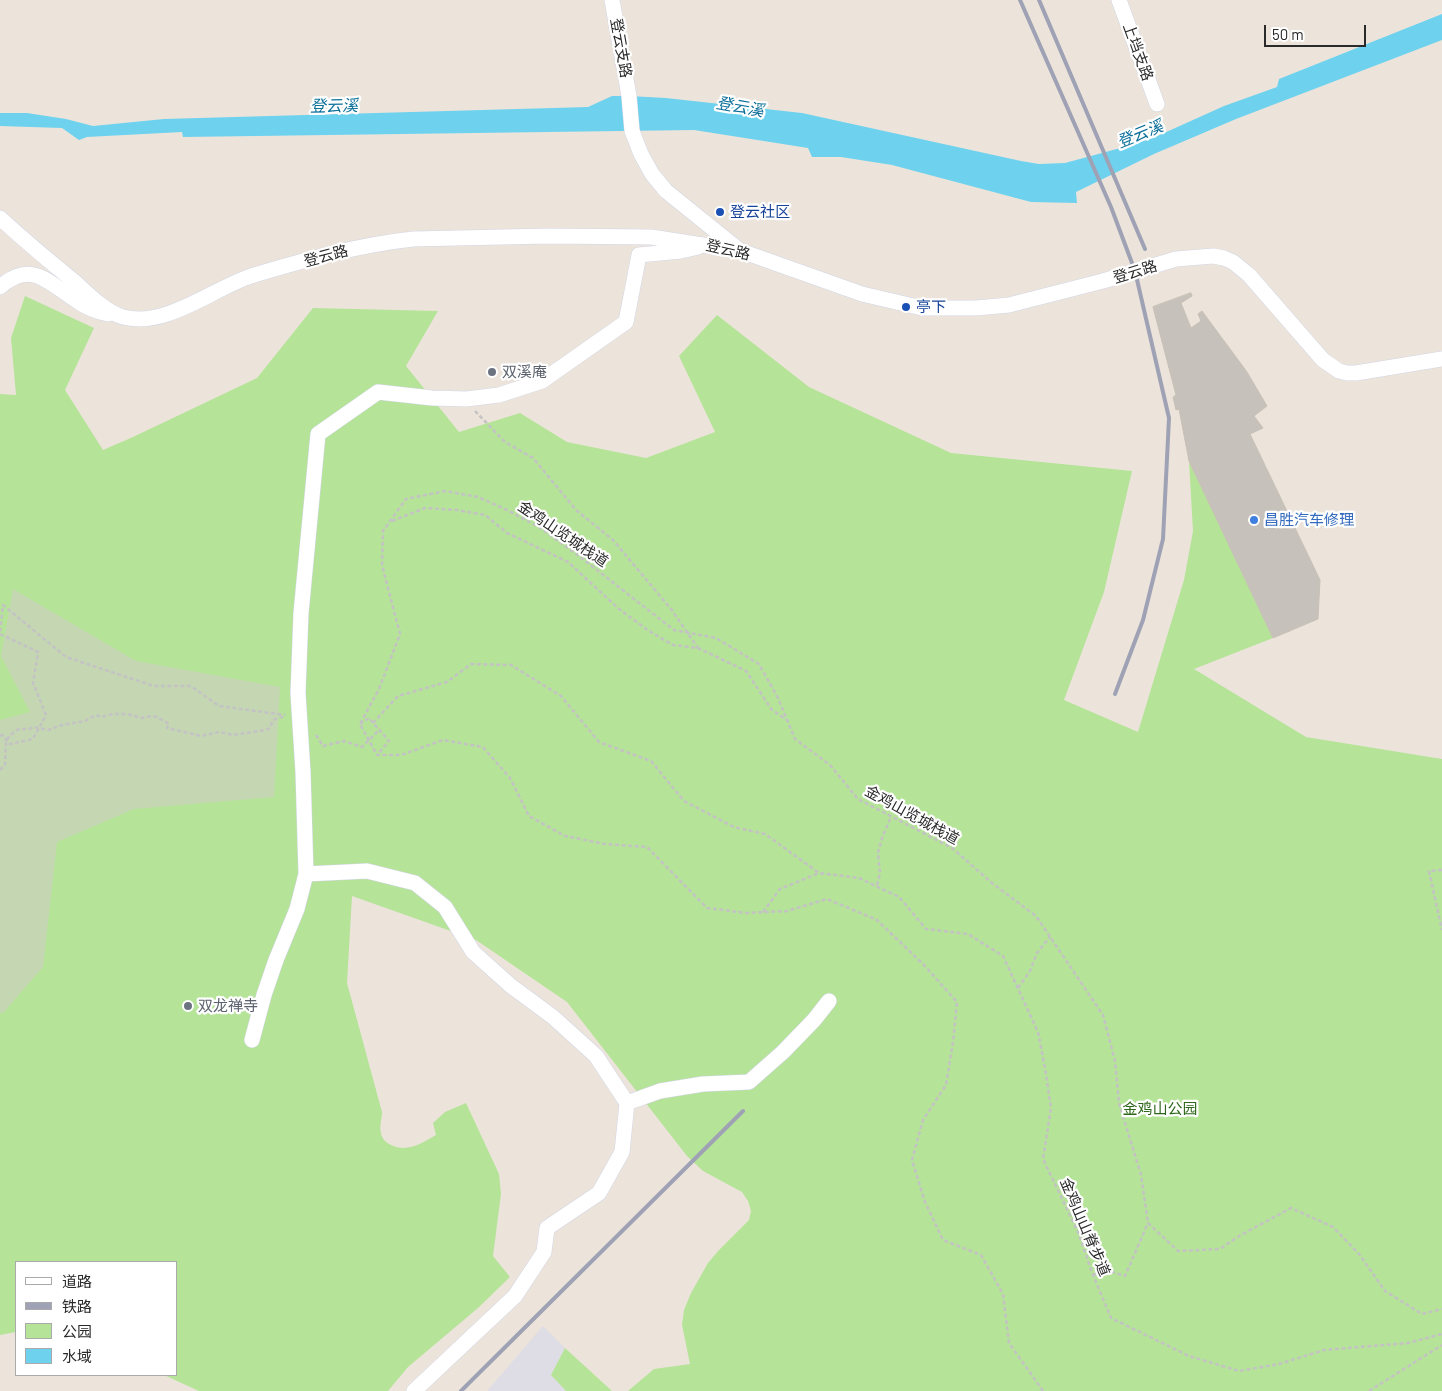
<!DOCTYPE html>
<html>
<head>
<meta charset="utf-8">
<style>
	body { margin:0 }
	#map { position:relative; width:1442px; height:1391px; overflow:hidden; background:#ece4db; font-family:Barlow,"Noto Sans SC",sans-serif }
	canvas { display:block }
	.legend { position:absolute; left:15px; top:1261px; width:162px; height:115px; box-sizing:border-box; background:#fff; border:1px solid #aaa; margin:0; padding:6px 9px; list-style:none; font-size:15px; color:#2a2a2a }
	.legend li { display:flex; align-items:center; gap:10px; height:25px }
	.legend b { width:25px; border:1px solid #aaa }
	.scale { position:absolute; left:1264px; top:25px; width:102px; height:22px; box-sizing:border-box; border:2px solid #2a2a2a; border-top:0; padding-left:6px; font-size:15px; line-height:18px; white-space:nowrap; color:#2a2a2a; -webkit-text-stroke:4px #fff; paint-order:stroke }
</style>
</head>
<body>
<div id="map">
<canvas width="1442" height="1391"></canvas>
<ul class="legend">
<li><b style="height:6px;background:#fff"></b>道路</li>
<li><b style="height:6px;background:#9ea2b4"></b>铁路</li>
<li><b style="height:14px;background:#b5e398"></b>公园</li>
<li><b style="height:14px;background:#6ed2ee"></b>水域</li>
</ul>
<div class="scale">50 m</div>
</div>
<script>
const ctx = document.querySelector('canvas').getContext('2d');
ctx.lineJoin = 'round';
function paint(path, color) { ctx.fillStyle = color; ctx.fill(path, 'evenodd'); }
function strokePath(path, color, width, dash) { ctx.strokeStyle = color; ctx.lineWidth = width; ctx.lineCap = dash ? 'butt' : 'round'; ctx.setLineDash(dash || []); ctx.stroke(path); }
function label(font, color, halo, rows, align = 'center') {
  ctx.font = font + ' Barlow,"Noto Sans SC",sans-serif'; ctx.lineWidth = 4.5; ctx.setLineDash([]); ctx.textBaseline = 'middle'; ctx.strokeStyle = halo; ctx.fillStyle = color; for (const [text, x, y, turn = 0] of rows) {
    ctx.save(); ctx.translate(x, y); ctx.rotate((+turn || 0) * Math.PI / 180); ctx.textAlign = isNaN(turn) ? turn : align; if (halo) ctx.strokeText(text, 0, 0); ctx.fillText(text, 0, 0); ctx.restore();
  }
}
paint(new Path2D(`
	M543 1326 565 1348 551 1375 566 1391H487Z`), '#dedce4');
paint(new Path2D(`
	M25 296 94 328 65 390 103 450 133 437 257 378 313 308 438 311 406 366 459 432 520 413 567 442 646 458 715 432 679 356 717 315 809 387 951 453 1132 471 1104 592 1064 700 1138 732 1184 580 1193 531 1189 461 1273 638 1194 669 1306 737 1442 759V1391H628L654 1369 690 1364 682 1325 684 1310 691 1293 708 1263 719 1250 749 1220 751 1211 748 1201 742 1192 703 1171 687 1156 567 1002 476 940 352 896 347 983 382 1112C382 1118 379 1127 381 1133 381 1137 386 1143 391 1145 407 1153 422 1143 436 1135L433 1123 445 1112 466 1103 499 1174 501 1194 493 1256 510 1277 478 1308 408 1367 388 1391H199L164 1375H176V1262H16V1332L0 1335V394L16 395 11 338Z
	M565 1348 612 1391H566L551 1375Z`), '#b5e398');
paint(new Path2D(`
	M13 589 136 661 280 687 274 797 134 809 57 842 43 967 3 1013H0V720L30 712 1 656Z`), '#c5d6b3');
paint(new Path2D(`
	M1442 14V40L1236 119 1154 154 1076 192 1077 203 1031 202 892 165 841 157H812L808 148 694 130 183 137 182 132 87 137 79 140 62 128 0 126V113H27L66 119 93 126 164 119 588 107 612 96H629L666 98 802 113 1021 161 1039 164 1065 163 1124 147 1153 138 1224 106 1277 87 1279 79Z`), '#6ed2ee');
const building = new Path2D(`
	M1191 293 1192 296 1181 303 1191 328 1201 321 1198 314 1202 311 1247 372 1267 406 1254 416 1263 428 1250 434 1320 580 1318 619 1273 638 1189 461 1179 409 1176 410 1173 397 1176 395 1153 307Z`);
paint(building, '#c7c1bb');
strokePath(building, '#c7c0b5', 1);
const minor = new Path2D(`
	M612 0 629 96 632 131 641 154 652 174 666 191 738 249
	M1119 0 1157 104
	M0 218C24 240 49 261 75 282 88 294 107 313 123 317 166 328 212 289 251 276 304 260 358 245 413 239L548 236 651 237 741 251 862 294 922 308H976L1009 305 1103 281 1176 259 1213 256 1224 258 1233 262 1249 275 1323 360 1339 371 1347 373H1356L1442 359
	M0 287C31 259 49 283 77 301 87 308 97 312 109 314
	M306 874 303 772 298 693 301 613 318 434 378 392 432 398 466 399 499 395 542 381 626 322 639 255 681 251 698 247
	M252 1040 264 995 276 960 297 909 306 874 367 871 415 883 445 907 473 952 511 986 553 1017 596 1056 627 1103 622 1152 599 1193 547 1228 544 1252 515 1296 414 1391
	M627 1103 660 1091 703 1084 749 1082 783 1052 814 1020 829 1001`);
strokePath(minor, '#d1d5e3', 16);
strokePath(new Path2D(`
	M475 411 505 442 533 458 576 510 613 540 671 609 698 648
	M392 521 425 508 457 510 485 515 507 533 568 562 619 609 649 631 673 645 698 648 746 671 772 710 787 720
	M373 723 398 696 447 682 471 664 511 665 561 696 599 742 651 761 684 801 734 827 765 834 819 873 859 878 899 897 926 929 968 934 1003 956 1038 1032 1045 1068 1051 1108 1043 1159 1078 1232 1093 1275 1111 1318 1189 1356 1239 1371 1279 1364 1324 1350 1408 1343 1442 1334
	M360 724 369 718 389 741 377 755
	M316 735 323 746 344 741 362 747 380 729
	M0 736 2 735 10 744 33 739 46 715 33 683 38 652 0 634 3 605 66 657 154 686H191L219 706 285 715
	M0 770 5 765 6 742 8 738 15 731 19 729H29L34 727 48 730 53 729 57 726 85 721 96 715 101 717 113 714H127L142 718 152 716 157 717 169 724 167 728 201 736 219 732 233 735 266 730 270 728 273 720 285 716
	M1442 870 1429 871 1442 930
	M877 885 880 873 878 853 882 838 891 817
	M763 912 780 889 819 873
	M1018 988 1030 971 1037 953 1050 937
	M1093 1275 1106 1270 1125 1276 1148 1223
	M1369 1391 1442 1345`), '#c3c3c3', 2.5, [4, 2.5]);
strokePath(minor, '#fff', 15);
strokePath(new Path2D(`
	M1020 0 1111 207 1135 271 1169 418 1163 539 1143 620 1115 694
	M1039 0 1145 249
	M461 1391 743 1111`), '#9ea2b4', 4);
strokePath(new Path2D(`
	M1043 1391 1009 1343 1003 1294 981 1255 943 1240 925 1202 912 1160 923 1120 946 1085 953 1042 957 1002 924 965 877 920 827 899 787 911 747 913 707 908 647 847 605 844 565 836 529 816 510 778 483 747 443 740 401 755H377L360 724 379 689 400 634 382 565 383 531 406 499 445 491 478 497 507 510 539 527 579 556 674 630 716 638 759 664 778 698 795 739 830 765 858 799 952 848 992 883 1036 916 1103 1015 1115 1061 1119 1103 1141 1175 1148 1223 1178 1251 1220 1249 1239 1236 1291 1208 1333 1227 1359 1254 1385 1291 1422 1314 1442 1309`), '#c3c3c3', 2.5, [4, 2.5]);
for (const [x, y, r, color] of [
	[720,212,5,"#1a4fb4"],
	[906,307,5,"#1a4fb4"],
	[492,372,5,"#6b7280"],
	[1254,520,5,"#3f7fe0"],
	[188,1006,5,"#6b7280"]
]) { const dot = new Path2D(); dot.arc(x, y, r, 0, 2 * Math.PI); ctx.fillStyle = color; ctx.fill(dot); strokePath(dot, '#fff', 2); }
label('15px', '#2a2a2a', '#fff', [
	["登云支路",621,48,80],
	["上垱支路",1138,52,70],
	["登云路",728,250,13],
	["登云路",326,256,-15],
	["登云路",1135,272,-17],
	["金鸡山览城栈道",563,534,34],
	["金鸡山览城栈道",912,815,29],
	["金鸡山山脊步道",1085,1227,67]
]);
label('15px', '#164399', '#fff', [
	["登云社区",730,212],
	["亭下",916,307]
], 'left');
label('15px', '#5b616d', '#fff', [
	["双溪庵",502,372],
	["双龙禅寺",198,1006]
], 'left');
label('15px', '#366cbe', '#fff', [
	["昌胜汽车修理",1264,520]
], 'left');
label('15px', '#2d671a', '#fff', [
	["金鸡山公园",1160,1109]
]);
label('italic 16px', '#0d709a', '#fff', [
	["登云溪",334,106,-1],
	["登云溪",740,107,10],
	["登云溪",1140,134,-22]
]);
</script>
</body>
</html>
